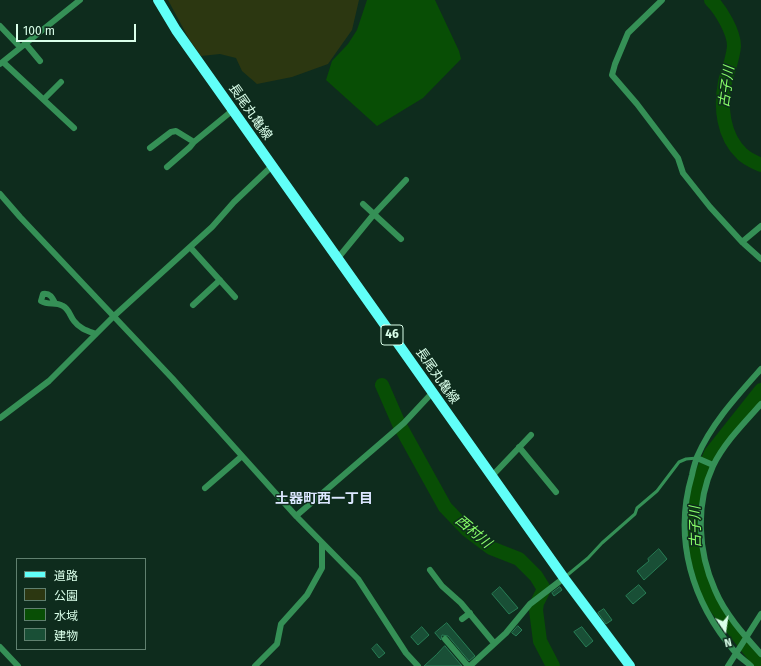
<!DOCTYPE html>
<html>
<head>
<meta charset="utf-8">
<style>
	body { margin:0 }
	#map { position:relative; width:761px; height:666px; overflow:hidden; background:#0e2c1d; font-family:"Fira Sans","Noto Sans JP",sans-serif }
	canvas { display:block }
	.legend { position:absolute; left:16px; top:558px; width:130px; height:92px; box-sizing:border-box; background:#0e2c1d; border:1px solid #60806f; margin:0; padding:5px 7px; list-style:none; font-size:12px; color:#daffea }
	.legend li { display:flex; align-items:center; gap:8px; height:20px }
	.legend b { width:20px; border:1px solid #60806f }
	.north { position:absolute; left:705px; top:610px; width:40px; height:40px; -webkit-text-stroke:3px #0e2c1d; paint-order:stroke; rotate:167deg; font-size:11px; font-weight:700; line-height:16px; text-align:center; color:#daffea }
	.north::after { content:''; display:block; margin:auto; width:14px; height:18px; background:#daffea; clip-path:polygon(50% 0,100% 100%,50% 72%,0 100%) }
	.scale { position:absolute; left:16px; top:24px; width:120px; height:18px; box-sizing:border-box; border:2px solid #daffea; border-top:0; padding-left:5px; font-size:12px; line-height:14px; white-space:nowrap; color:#daffea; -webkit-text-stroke:3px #0e2c1d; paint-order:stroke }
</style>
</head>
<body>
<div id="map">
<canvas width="761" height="666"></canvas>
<ul class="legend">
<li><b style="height:5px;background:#61fff8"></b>道路</li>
<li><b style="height:11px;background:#2c3711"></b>公園</li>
<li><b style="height:11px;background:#084e05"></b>水域</li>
<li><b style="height:11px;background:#194f36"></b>建物</li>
</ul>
<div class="north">N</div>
<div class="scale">100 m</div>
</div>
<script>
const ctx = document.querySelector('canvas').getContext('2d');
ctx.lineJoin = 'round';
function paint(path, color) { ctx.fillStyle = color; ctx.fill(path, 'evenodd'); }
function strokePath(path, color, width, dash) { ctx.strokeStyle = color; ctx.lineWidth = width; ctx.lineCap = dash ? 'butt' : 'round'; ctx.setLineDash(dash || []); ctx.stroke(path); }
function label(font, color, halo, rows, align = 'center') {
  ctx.font = font + ' "Fira Sans","Noto Sans JP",sans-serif'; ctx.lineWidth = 3; ctx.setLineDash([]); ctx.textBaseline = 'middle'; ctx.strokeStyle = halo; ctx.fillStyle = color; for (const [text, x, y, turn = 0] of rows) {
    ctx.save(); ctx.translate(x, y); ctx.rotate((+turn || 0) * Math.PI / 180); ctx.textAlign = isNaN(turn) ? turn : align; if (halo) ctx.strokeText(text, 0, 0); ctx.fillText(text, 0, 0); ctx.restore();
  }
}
paint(new Path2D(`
	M168 0H359L352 30 328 64 292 77 257 84 242 71 236 58 220 54 201 56 189 39Z`), '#2c3711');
paint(new Path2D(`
	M367 0H435L459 51 461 59 423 98 377 126 326 80 332 61 348 44 357 30Z`), '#084e05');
strokePath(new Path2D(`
	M711 0C721 10 734 32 734 46 733 59 728 70 725 82 720 107 723 136 742 154 747 159 755 162 761 165
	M382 385 399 424 445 507 467 530 491 548 519 559 536 576 544 589 537 603 536 610 540 641 553 666
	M761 390 711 453 696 487 693 521 696 552 705 586 715 606 761 665`), '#084e05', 14);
const building = new Path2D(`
	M659 549 667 559 644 580 637 571 649 561 648 559Z
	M639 585 646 593 633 604 626 596Z
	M500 587 518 608 509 614 492 594Z
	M560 587 562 590 554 596 552 593Z
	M604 609 612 620 606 624 598 613Z
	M447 623 475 656 469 661 448 636 442 635 441 640 435 633Z
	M518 626 522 630 516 636 512 633Z
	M422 627 429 635 418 645 411 637Z
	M582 627 593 641 586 647 574 632Z
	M377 644 385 653 379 658 372 649Z
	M445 646 462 666H424L436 655Z`);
paint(building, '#194f36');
strokePath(building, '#287d55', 1);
strokePath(new Path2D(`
	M565 577 588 558 602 543 635 514 637 508 657 491 679 462 686 459 697 458`), '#359056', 3);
strokePath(new Path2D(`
	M662 0 628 33 615 64 612 75 637 104 678 158 683 173 710 207 742 242 761 259
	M0 26 20 47
	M25 43 40 61
	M3 62 74 128
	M0 64 80 0
	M44 99 61 82
	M150 148 171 132 176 131 194 142
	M167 167 190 147 194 142 233 110
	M0 194 20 217 172 378 296 516 358 579 406 653 418 666
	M363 204 401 239
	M742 242 761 226
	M190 247 235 297
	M338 258 374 214 406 180
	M55 303C52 297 50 293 43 294L41 301C49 306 55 301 63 306 69 309 70 316 74 321 80 329 88 331 96 334
	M193 305 220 280
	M761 404C744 423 724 443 713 466 695 505 698 552 715 590 725 614 744 635 761 654
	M0 418 49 381 114 316 212 227 234 202 272 166
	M519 447 556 492
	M697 458 713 465
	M492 476 531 435
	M205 488 242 456
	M296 516 404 423 432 393
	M430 570 442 586 461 603 494 643
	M462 619 470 613
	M445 639 468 666
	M0 647 18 666
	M255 666 277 644 281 624 307 595 322 568V543
	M470 666 506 633 530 604 564 578
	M728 666 761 614
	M751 666C746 661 740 658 735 652 692 602 673 539 692 475 693 469 695 463 697 457 711 424 737 396 761 369`), '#359056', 6);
strokePath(new Path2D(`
	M158 0 176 30 564 578 630 666`), '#61fff8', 10);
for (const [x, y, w] of [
	[392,335,22]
]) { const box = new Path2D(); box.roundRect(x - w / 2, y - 10, w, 20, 3); ctx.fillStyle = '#0e2c1d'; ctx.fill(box); strokePath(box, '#daffea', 1); }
label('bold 12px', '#daffea', null, [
	["46",392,335]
]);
label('13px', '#daffea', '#0e2c1d', [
	["長尾丸亀線",250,112,55],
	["長尾丸亀線",437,376,55]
]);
label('italic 14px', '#87ff68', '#0e2c1d', [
	["古子川",727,87,-82],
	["古子川",696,527,-91],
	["西村川",473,532,40]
]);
label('bold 14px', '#dce7ff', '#0e2c1d', [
	["土器町西一丁目",324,499]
]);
</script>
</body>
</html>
